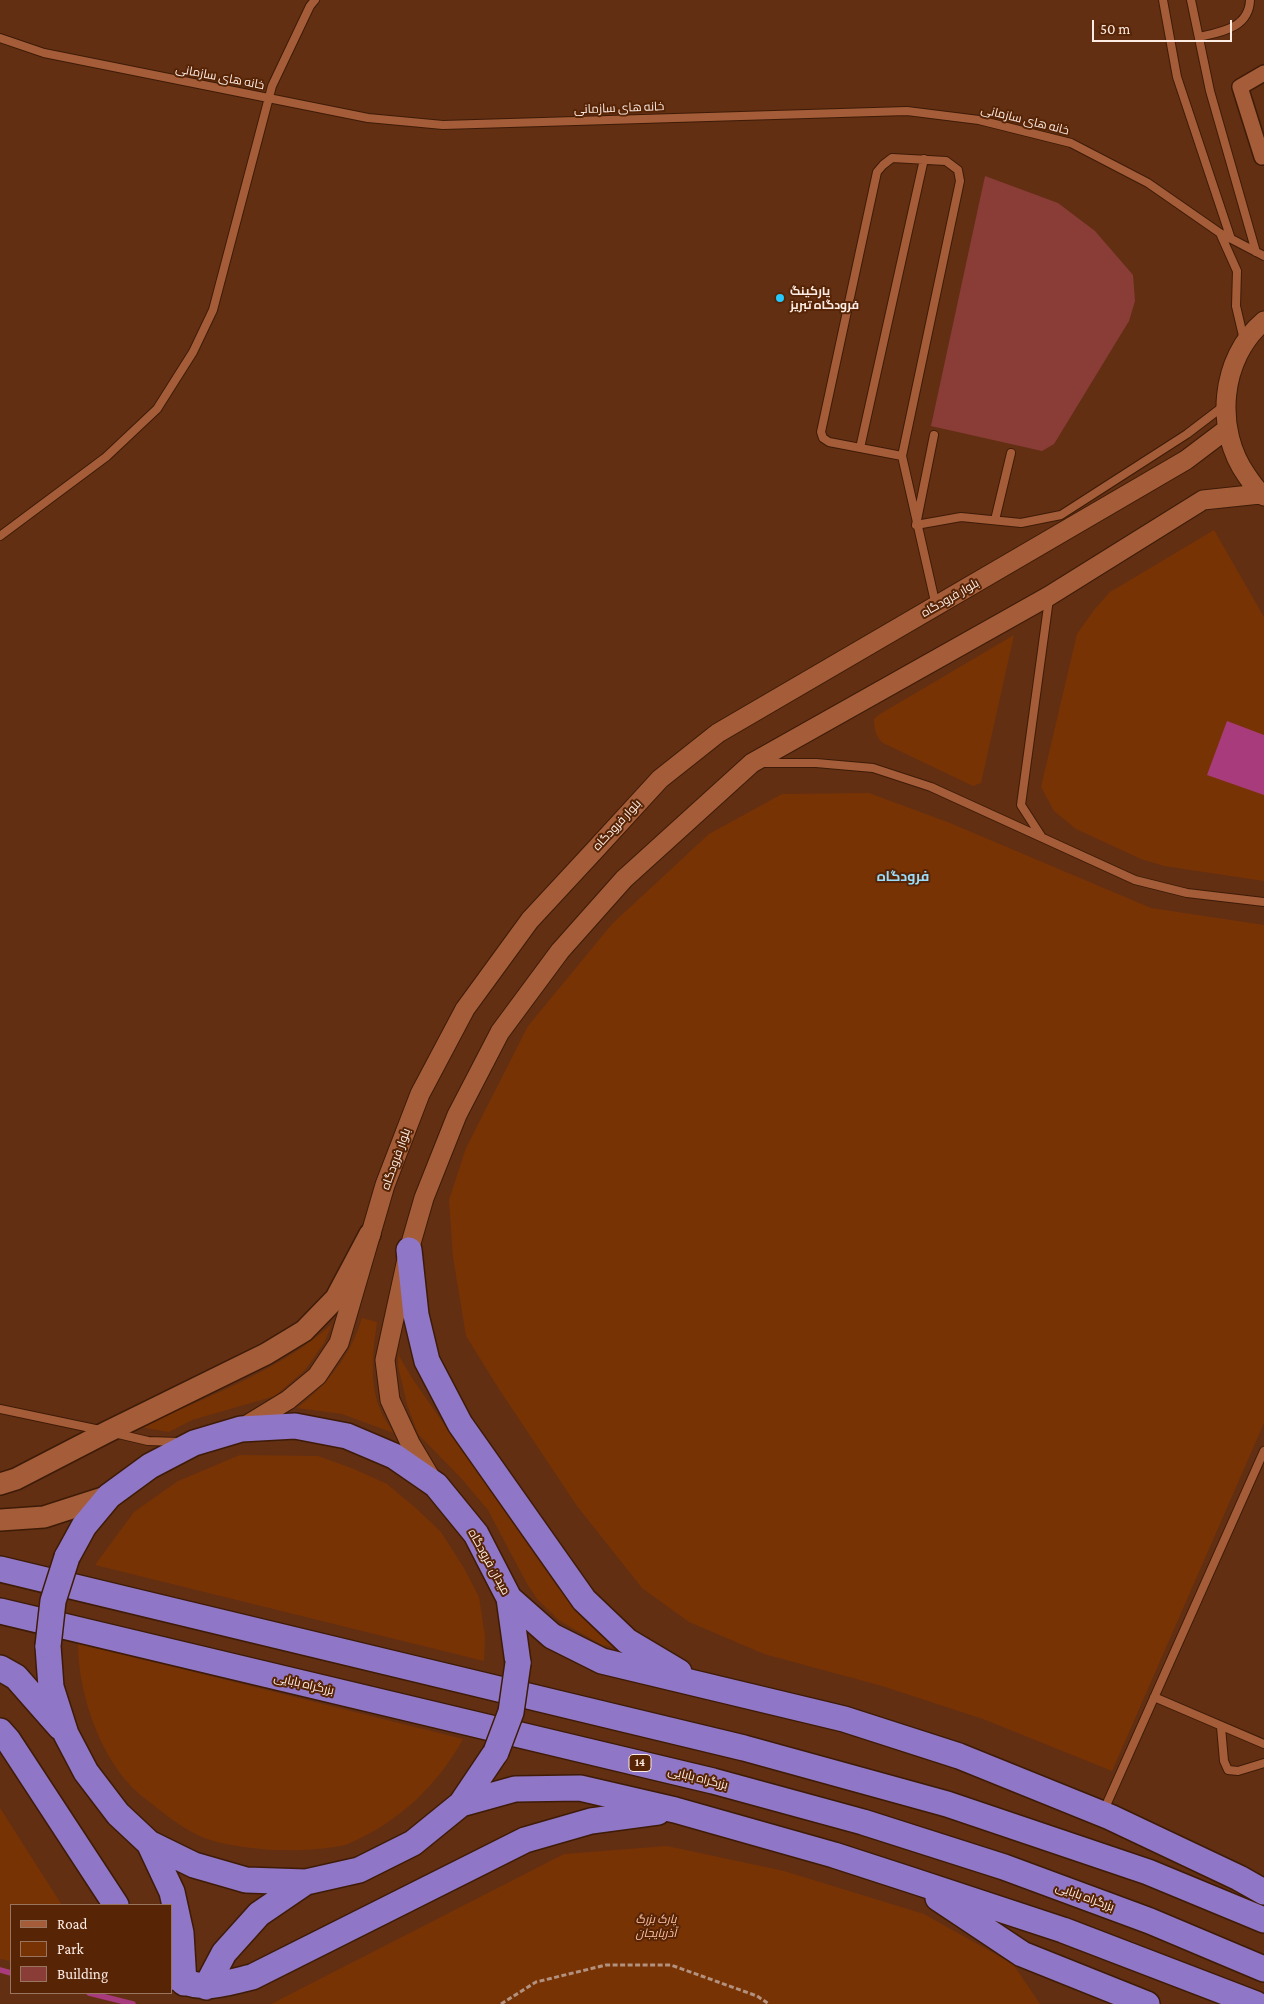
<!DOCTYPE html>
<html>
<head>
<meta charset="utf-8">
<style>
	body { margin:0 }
	#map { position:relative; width:1264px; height:2004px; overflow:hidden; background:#622f13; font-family:"Crimson Pro",serif }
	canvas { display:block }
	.legend { position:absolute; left:10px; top:1904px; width:162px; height:90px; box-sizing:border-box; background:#572406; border:1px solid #99745f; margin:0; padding:6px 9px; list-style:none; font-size:15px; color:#fdece4 }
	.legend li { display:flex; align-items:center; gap:10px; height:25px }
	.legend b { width:25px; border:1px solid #99745f }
	.scale { position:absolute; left:1092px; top:20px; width:140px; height:22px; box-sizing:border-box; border:2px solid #fdece4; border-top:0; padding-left:6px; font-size:15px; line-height:18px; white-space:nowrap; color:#fdece4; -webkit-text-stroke:4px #572406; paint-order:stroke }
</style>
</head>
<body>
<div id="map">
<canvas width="1264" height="2004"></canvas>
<ul class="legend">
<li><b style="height:6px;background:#a45d38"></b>Road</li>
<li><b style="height:14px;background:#783305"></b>Park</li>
<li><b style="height:14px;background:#893d36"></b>Building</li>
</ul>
<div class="scale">50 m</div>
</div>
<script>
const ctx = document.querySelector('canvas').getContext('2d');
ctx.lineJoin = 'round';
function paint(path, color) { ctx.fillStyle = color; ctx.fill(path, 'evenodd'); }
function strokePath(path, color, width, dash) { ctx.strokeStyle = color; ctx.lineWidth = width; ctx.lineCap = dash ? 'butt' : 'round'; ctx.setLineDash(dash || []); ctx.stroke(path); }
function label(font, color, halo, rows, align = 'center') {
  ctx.font = font + ' "Crimson Pro",Cairo,serif'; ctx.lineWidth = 4; ctx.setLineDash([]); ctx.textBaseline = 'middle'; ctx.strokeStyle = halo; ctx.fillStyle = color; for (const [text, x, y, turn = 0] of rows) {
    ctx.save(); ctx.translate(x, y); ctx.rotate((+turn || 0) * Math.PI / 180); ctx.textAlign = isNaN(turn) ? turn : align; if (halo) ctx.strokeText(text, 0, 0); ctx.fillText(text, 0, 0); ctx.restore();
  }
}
paint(new Path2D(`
	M1214 530 1264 617V881L1164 866 1141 859 1076 829 1054 811 1041 787 1077 634 1094 610 1110 592Z
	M1014 635 981 783 973 786 883 743C876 737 874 729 874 719L880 714Z
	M869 793 950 823 1151 908 1264 925V1423L1112 1771 983 1719 882 1686 764 1654 689 1622 642 1588 577 1506 499 1389 466 1336 453 1257 449 1200 466 1148 528 1026 612 924 709 834 782 794Z
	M362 1318 377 1322C373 1349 369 1382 380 1409 383 1417 389 1426 394 1433L342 1414 297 1408C327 1385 351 1355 362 1318Z
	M332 1324 324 1343 305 1370 275 1396 192 1420 169 1432 140 1427C204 1398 280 1371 332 1324Z
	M399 1336V1356L414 1381 556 1585 587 1622 613 1647 602 1645 560 1621 537 1599 526 1582 488 1510 461 1478 418 1434 407 1404 398 1366Z
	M240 1455 318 1456 354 1469 387 1484 417 1509 441 1532 464 1568 479 1597 485 1636 484 1661 95 1565 134 1512 178 1481Z
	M78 1644V1643L463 1739C437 1786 399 1822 348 1844 333 1849 296 1851 280 1850 259 1850 221 1845 202 1837 186 1830 171 1819 157 1808 149 1801 138 1794 131 1786 98 1752 78 1690 78 1644Z
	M0 1808 62 1905H11V1961L0 1959Z
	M667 1846 784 1871 924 1914 1013 1964 1040 2004H271L564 1854Z`), '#783305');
paint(new Path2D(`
	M1227 721 1264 735V795L1207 775Z`), '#a73b7b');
strokePath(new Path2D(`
	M0 1970 11 1973
	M89 1993 133 2004`), '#a73b7b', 5.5);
paint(new Path2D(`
	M985 176 1058 203 1095 231 1133 275 1135 301 1129 321 1054 444 1042 451 931 426Z`), '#893d36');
const service = new Path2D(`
	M1163 0 1177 77 1231 239
	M1191 0 1210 91 1256 252
	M1199 37C1221 32 1249 28 1250 0
	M0 38 44 53 368 118 443 125 907 111 979 120 1071 143 1148 183 1220 233
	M1244 340 1236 306 1237 271 1220 233 1264 256
	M934 435 916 525 961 517 1021 523 1061 515 1187 434 1225 405
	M860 448 924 159
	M902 456 829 442 823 438 821 432 877 172 883 165 892 158 946 161 958 170 960 181 902 456 936 606
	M995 520 1011 453
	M0 536 106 457 157 409 193 352 213 310 272 86 310 6 315 0
	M762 763H816L873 768 931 787 1135 880 1187 893 1264 902
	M1041 836 1021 805 1049 599
	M0 1409 100 1430
	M114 1433 148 1441 179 1442
	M1154 1697 1264 1744
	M1221 1727 1224 1761 1228 1770 1238 1771 1264 1763
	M1104 1810 1264 1451`);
const minor = new Path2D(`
	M1262 157 1240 87 1264 73`);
const tertiary = new Path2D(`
	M1264 321C1220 358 1214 430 1247 476 1252 483 1257 491 1264 496
	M242 1428 288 1400 317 1376 339 1343 385 1185 420 1094 465 1009 530 920 594 851 660 779 718 733 1186 460 1227 429
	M432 1480 410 1443 390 1400 385 1360 409 1250 424 1198 457 1115 500 1032 560 951 624 879 752 763 1049 596 1203 500 1260 494`);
const secondary = new Path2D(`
	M0 1484 16 1479 107 1432 266 1354 304 1331 336 1298 370 1234
	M0 1520 44 1517 109 1496`);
const trunk = new Path2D(`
	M409 1250 416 1315 427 1361 460 1424 584 1600 627 1641 679 1672
	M67 1557 84 1526 109 1496 150 1466 194 1443 241 1429 295 1426 347 1436 394 1456 436 1485 476 1534 509 1598 518 1663
	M0 1569 744 1748 947 1804 1148 1872 1264 1920
	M509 1598 552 1636 602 1661 844 1719 959 1756 1110 1817 1239 1878 1264 1892
	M0 1611 713 1781 863 1822 1004 1867 1150 1921 1264 1969
	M48 1646 51 1687 66 1734 86 1772 118 1814 149 1843 194 1865 246 1880 306 1882 359 1870 413 1843 461 1804 496 1752
	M0 1668 16 1677 60 1727
	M0 1731 8 1740 116 1905
	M461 1804 515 1789 580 1788 675 1810 834 1855 911 1880 1063 1930 1256 2004
	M149 1843 172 1892 181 1933 184 1983
	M938 1898 1022 1954 1147 2004
	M171 1974C199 1994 221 1984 252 1977L525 1840 591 1821 658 1812
	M206 1987 224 1953 259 1914 306 1882`);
strokePath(service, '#3e1b07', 10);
strokePath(minor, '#3e1b07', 18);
strokePath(tertiary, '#3e1b07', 21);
strokePath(secondary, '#3e1b07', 24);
strokePath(trunk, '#3e1b07', 28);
strokePath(new Path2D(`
	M501 2004 536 1982 606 1965H671L757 1996 769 2004`), '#b2917f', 3, [5, 2.5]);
strokePath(service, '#a45d38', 8);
strokePath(minor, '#a45d38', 15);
strokePath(tertiary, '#a45d38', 19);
strokePath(secondary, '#a45d38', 21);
strokePath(trunk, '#9076c6', 25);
const trunkBridge = new Path2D(`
	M48 1646 53 1601 67 1557
	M496 1752 511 1712 518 1663`);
strokePath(trunkBridge, '#3e1b07', 28, []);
strokePath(trunkBridge, '#9076c6', 25);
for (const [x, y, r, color] of [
	[780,298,5,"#26c9fe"]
]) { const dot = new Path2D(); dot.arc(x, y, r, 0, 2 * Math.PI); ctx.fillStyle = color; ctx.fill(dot); strokePath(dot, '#572406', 2); }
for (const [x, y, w] of [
	[640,1763,22]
]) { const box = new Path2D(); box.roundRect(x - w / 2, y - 8.5, w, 17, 4); ctx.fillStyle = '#572406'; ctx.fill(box); strokePath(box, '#fdece4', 1); }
label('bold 11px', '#fdece4', null, [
	["14",640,1763]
]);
label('12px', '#fdece4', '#572406', [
	["خانه های سازمانی",220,77,11],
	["خانه های سازمانی",619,108,-2],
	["خانه های سازمانی",1025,120,14],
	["بلوار فرودگاه",950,598,-30],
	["بلوار فرودگاه",617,825,-47],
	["بلوار فرودگاه",396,1159,-70],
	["میدان فرودگاه",489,1562,61],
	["بزرگراه بابایی",304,1684,13],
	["بزرگراه بابایی",698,1778,14],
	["بزرگراه بابایی",1085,1897,20]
]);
label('bold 12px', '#fdece4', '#572406', [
	["پارکینگ",790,291],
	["فرودگاه تبریز",790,305]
], 'left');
label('italic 12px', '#fac1a6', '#572406', [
	["پارک بزرگ",656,1919],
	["آذربایجان",656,1933]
]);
label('bold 14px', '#9adefc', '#572406', [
	["فرودگاه",903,877]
]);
</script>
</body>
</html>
